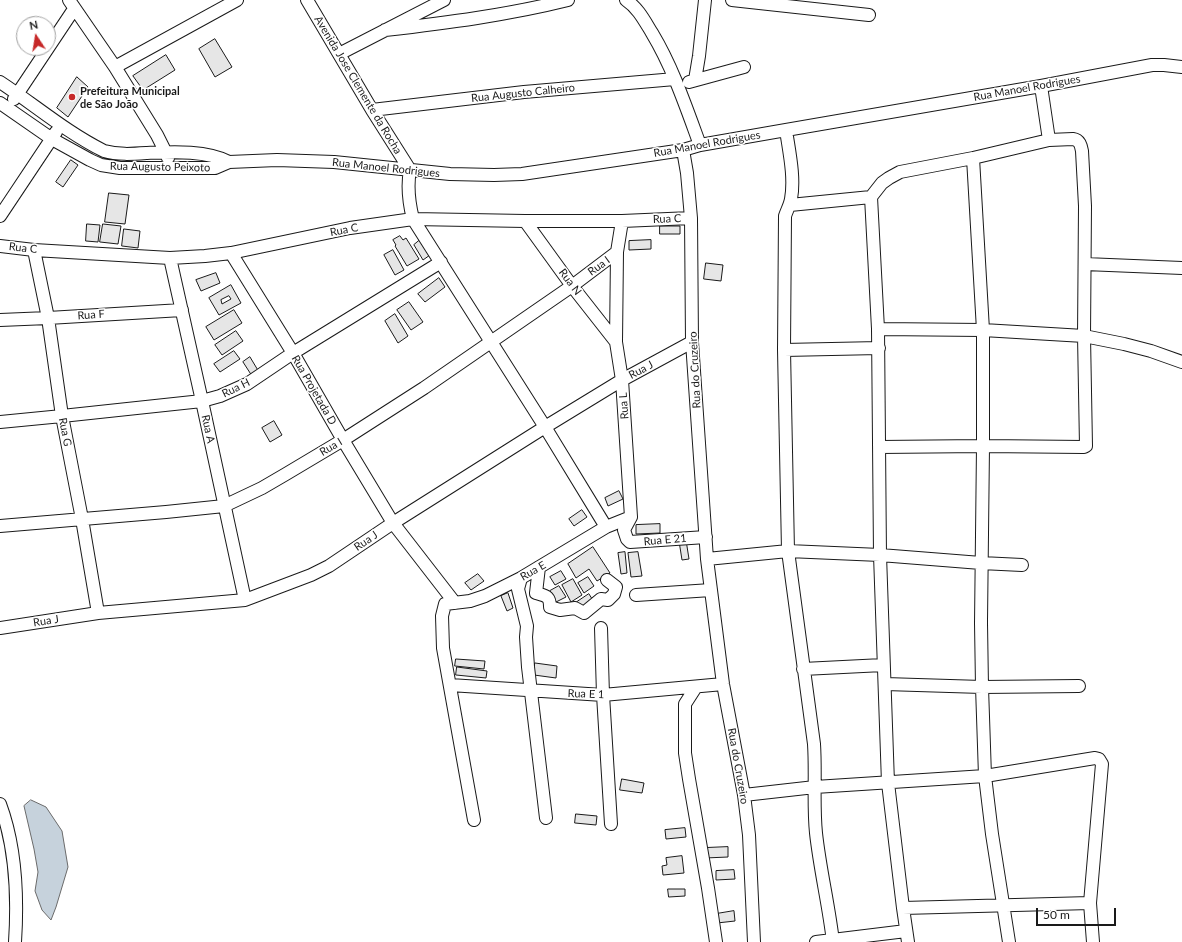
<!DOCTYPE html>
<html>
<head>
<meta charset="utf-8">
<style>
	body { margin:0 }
	#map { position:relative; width:1182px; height:942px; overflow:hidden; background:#fff; font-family:Lato,sans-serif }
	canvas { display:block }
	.north { position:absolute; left:16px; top:16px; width:40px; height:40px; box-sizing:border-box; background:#fff; border:1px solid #a3a3a3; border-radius:50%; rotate:348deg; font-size:11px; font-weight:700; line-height:16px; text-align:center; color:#1a1a1a }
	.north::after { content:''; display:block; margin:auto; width:14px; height:18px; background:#c62828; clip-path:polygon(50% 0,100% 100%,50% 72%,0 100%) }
	.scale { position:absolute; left:1036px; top:908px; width:80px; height:18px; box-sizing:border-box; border:2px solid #1a1a1a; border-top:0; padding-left:5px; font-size:12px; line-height:14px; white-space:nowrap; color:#1a1a1a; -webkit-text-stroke:3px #fff; paint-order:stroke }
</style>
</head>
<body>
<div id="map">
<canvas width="1182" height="942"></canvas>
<div class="north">N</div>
<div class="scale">50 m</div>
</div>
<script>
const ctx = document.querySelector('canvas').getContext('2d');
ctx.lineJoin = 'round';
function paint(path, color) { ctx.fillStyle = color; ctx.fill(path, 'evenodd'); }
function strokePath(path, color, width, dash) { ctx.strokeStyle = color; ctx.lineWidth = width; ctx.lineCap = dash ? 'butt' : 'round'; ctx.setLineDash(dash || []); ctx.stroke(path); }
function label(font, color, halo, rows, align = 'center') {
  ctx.font = font + ' Lato,sans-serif'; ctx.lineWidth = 3; ctx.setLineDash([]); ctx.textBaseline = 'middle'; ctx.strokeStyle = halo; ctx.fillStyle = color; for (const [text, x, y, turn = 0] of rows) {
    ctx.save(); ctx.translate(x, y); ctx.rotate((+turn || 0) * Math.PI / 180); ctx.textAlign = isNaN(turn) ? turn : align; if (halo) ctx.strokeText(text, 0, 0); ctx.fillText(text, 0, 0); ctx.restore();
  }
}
const water = new Path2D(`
	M31 800 46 807 62 831 68 867 56 907 51 920 42 910 35 891 38 872 34 849 24 806Z`);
paint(water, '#c6d2dc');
strokePath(water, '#6a6a6a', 1);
const building = new Path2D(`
	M215 39 232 67 215 77 199 49Z
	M166 55 175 70 143 90 133 76Z
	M77 77 88 87 68 117 57 108Z
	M71 160 78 165 63 187 56 182Z
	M109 193 129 195 125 224 105 222Z
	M87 224 100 225 98 242 86 241Z
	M103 224 121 226 118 244 100 242Z
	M660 226H680V234H660Z
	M124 229 140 231 138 248 122 246Z
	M400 236 403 240 406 238 419 259 407 266 395 246 396 245 393 240Z
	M420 240 430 255 423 260 414 245Z
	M651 240V249L629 250V241Z
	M393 250 404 270 395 275 384 255Z
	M706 263 723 265 721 281 704 279Z
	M216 273 220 283 201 291 196 280Z
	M439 278 445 287 425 302 418 294Z
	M231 285 241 303 219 315 209 298ZM229 296 231 299 222 304 221 300Z
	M409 302 423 322 411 330 397 310Z
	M234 310 242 323 214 340 206 327Z
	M395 314 408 336 398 343 385 321Z
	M236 331 243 341 222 355 215 345Z
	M234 351 240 359 220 372 214 364Z
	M250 357 259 372 252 376 243 362Z
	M274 421 282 435 270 442 262 428Z
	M619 491 623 499 608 506 605 498Z
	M582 510 587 517 574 526 569 519Z
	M660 524V533L636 534V525Z
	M686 540 689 559 682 560 679 541Z
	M593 547 610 573 597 581 589 569 576 578 568 564Z
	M625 552 627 573 621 574 618 553Z
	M638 552 642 576 631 577 628 553Z
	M561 571 566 579 555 585 550 577Z
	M478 574 484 581 471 590 465 583Z
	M588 577 594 586 584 593 578 583Z
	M573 579 582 595 571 602 562 585Z
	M559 586 566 597 556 602 550 591Z
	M508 593 513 608 507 611 501 596Z
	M589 594 594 602 582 609 577 602Z
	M456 659 485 661 484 669 455 666Z
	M535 663 557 666 556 678 534 675Z
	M457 667 487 671 486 678 456 675Z
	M622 779 644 783 642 793 620 790Z
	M576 814 597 816 596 825 575 823Z
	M685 828 686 837 666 839 665 830Z
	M728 847V857L705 858V848Z
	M682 856 684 873 663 875 662 866 667 865 666 858Z
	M734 870 735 879 716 880V871Z
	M668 889H685V896L669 897Z
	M734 911 735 921 717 923 716 914Z`);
paint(building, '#e6e6e6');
strokePath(building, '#1a1a1a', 1);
const minor = new Path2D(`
	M69 0 115 67 157 135 166 153 168 158
	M307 0 372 110 410 170
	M626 0C638 8 644 20 652 33 673 68 686 107 700 145
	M732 0 869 15
	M385 30C446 23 508 15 568 0
	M339 54 444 0
	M115 67 237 0
	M695 80 699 56 705 0
	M0 82C35 105 66 132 104 151 118 155 132 154 147 153 172 152 206 150 229 162
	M689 82 744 67
	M1041 86 1049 140
	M14 99 74 9
	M0 103 52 139 90 160 101 165 120 168H215L229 162 277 160 334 162 450 174 494 175 522 174 683 150 700 145 786 130 1041 86 1152 65H1164L1182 67
	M372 110 524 92 675 79
	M786 130C789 151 795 177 791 199 790 205 787 210 785 216L784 350 788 551 814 744C816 774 813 804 816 833 820 870 829 906 833 942
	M683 150 687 173 691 218 692 342 707 559 723 684 744 795 749 835 754 942
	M973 158 983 330V446L981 623 982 687 985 776 992 834 1009 942
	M410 170C407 186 409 203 413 219L545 427 606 527
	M871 197 878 329 880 555 888 783 903 908 908 942
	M790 205 871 197 882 183 889 178 900 172 973 158 1049 140 1073 139C1080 140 1081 146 1082 151L1085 206 1084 336 1086 446 1084 447 983 446 880 447
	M0 216 56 132
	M525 221 572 286 616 342
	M622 221 617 252 616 342 622 380 631 517
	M0 246 34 250 170 258 205 256 231 253 350 228 413 219 525 221H622L691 218
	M34 250 48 318 62 416 82 519 98 613
	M231 253 293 353 343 440 393 523 455 603
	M170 258 202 401 245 600
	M1085 264 1182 268
	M0 320 48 318 182 310
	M878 329 983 330 1084 336 1124 344 1151 351 1182 362
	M784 350 879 348
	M0 422 62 416 202 401 220 396 247 384 293 353 441 262
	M631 517 624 530 627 539 630 542 706 537
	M0 526 166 512 224 506 262 488 286 474 343 440 424 388 572 286 617 252
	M707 559 788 551 880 555 981 563 1022 565
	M539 567 536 593C546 596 550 596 550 607L560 610 575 608 584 613 601 599 608 600 614 594 616 587 607 580
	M521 578 518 589 527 626 526 637 528 667 546 818
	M636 595 711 590
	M0 628 98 613 245 600 311 575 329 566 393 523 545 427 622 380 692 342
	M601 628 603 695 611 824
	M803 669 883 665
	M885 684 982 687 1079 686
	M450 685 603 695 723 684
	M696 687 685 704V753L689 779 708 888 716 942
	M744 795 815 787 985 776 1095 758 1099 759 1102 764 1090 903 1093 942
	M0 804C16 847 18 896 15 942
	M474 820 443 648 442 616 445 604 470 601 485 596 521 578 606 527 631 517
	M903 908 1090 903
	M816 942 906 931`);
strokePath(minor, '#1a1a1a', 14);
strokePath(minor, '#fff', 12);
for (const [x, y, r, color] of [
	[72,97,4,"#c62828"]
]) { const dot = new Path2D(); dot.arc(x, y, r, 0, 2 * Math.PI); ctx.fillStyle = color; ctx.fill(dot); strokePath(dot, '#fff', 1.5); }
label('11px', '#1a1a1a', '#fff', [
	["Avenida Jose Clemente da Rocha",358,85,59],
	["Rua Manoel Rodrigues",1027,88,-10],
	["Rua Augusto Calheiro",523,93,-6],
	["Rua Manoel Rodrigues",707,144,-10],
	["Rua Augusto Peixoto",160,167,1],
	["Rua Manoel Rodrigues",386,168,6],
	["Rua C",667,219,-2],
	["Rua C",344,230,-11],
	["Rua C",23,248,6],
	["Rua I",599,266,-36],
	["Rua N",570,282,53],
	["Rua F",91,315,-4],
	["Rua J",641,370,-28],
	["Rua do Cruzeiro",695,370,-93],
	["Rua H",236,388,-26],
	["Rua Projetada D",314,390,60],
	["Rua L",624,406,-94],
	["Rua A",208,429,78],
	["Rua G",65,432,79],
	["Rua I",331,447,-31],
	["Rua E 21",665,540,-5],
	["Rua J",366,541,-34],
	["Rua E",533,571,-30],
	["Rua J",46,621,-9],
	["Rua E 1",586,694,2],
	["Rua do Cruzeiro",738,766,80]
]);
label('bold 11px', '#1a1a1a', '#fff', [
	["Prefeitura Municipal",80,91],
	["de São João",80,104]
], 'left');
</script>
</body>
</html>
